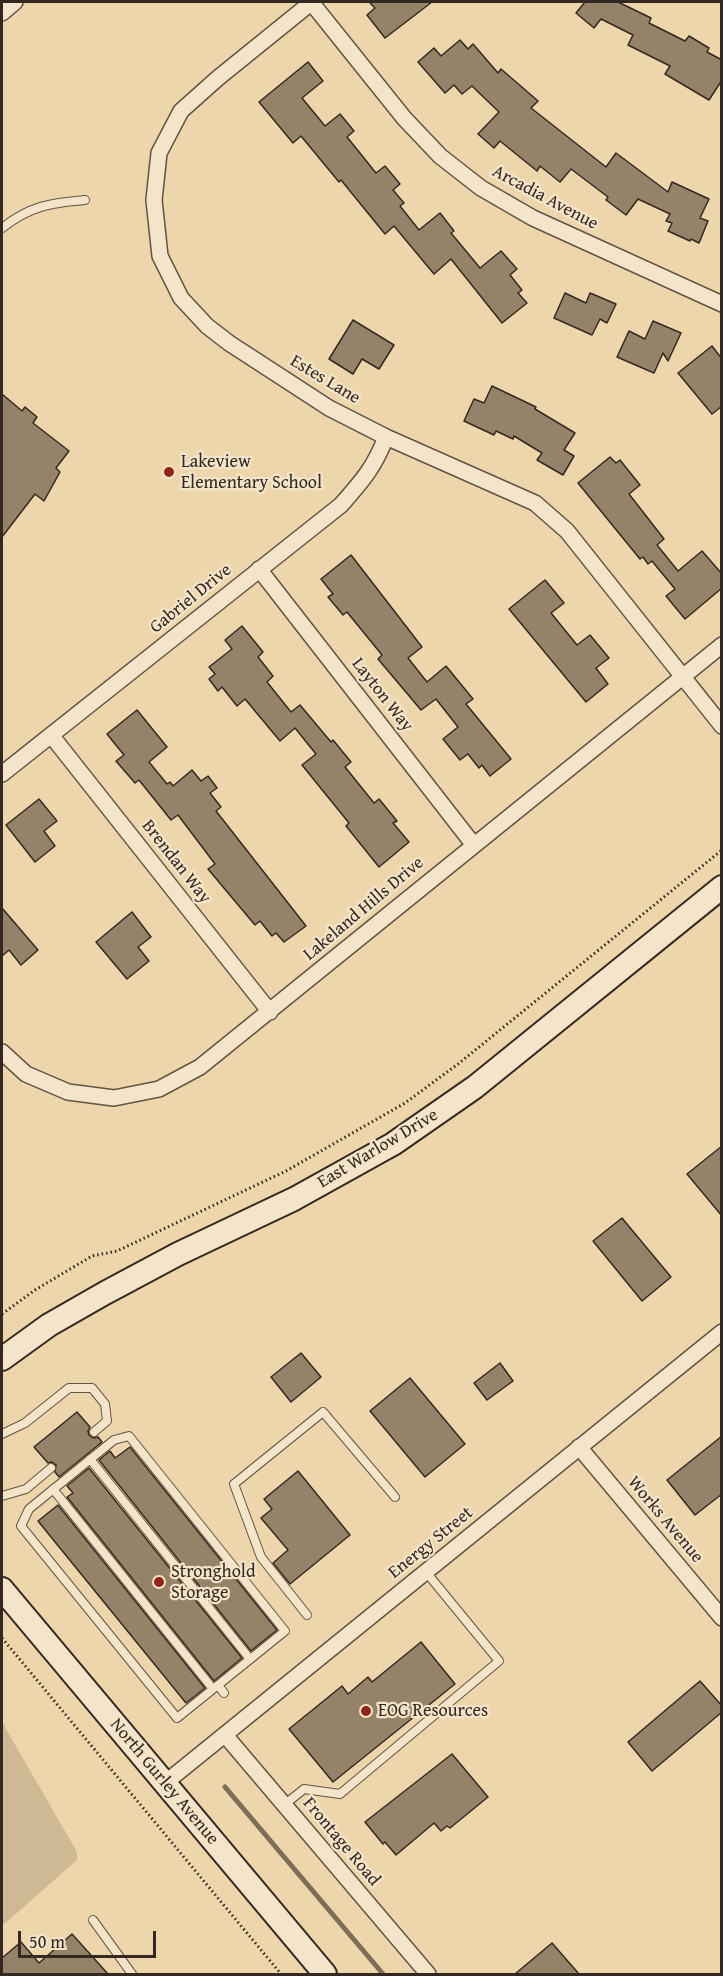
<!DOCTYPE html>
<html>
<head>
<meta charset="utf-8">
<style>
	body { margin:0 }
	#map { position:relative; width:723px; height:1976px; overflow:hidden; background:#eed6ac; font-family:"Gentium Book Plus",serif }
	canvas { display:block }
	.frame { position:absolute; inset:0; border:3px solid #342921; pointer-events:none }
	.scale { position:absolute; left:18px; top:1931px; width:138px; height:27px; box-sizing:border-box; border:3px solid #342921; border-top:0; padding-left:8px; font-size:18px; line-height:21px; white-space:nowrap; color:#342921; -webkit-text-stroke:4px #f4e4c9; paint-order:stroke }
</style>
</head>
<body>
<div id="map">
<canvas width="723" height="1976"></canvas>
<div class="frame"></div>
<div class="scale">50 m</div>
</div>
<script>
const ctx = document.querySelector('canvas').getContext('2d');
ctx.lineJoin = 'round';
function paint(path, color) { ctx.fillStyle = color; ctx.fill(path, 'evenodd'); }
function strokePath(path, color, width, dash) { ctx.strokeStyle = color; ctx.lineWidth = width; ctx.lineCap = dash ? 'butt' : 'round'; ctx.setLineDash(dash || []); ctx.stroke(path); }
function label(font, color, halo, rows, align = 'center') {
  ctx.font = font + ' "Gentium Book Plus",serif'; ctx.lineWidth = 4.5; ctx.setLineDash([]); ctx.textBaseline = 'middle'; ctx.strokeStyle = halo; ctx.fillStyle = color; for (const [text, x, y, turn = 0] of rows) {
    ctx.save(); ctx.translate(x, y); ctx.rotate((+turn || 0) * Math.PI / 180); ctx.textAlign = isNaN(turn) ? turn : align; if (halo) ctx.strokeText(text, 0, 0); ctx.fillText(text, 0, 0); ctx.restore();
  }
}
paint(new Path2D(`
	M2 1722 77 1852V1860L2 1926Z`), '#ceb994');
strokePath(new Path2D(`
	M225 1787 383 1974`), '#7e6d58', 5);
const building = new Path2D(`
	M369 2H432L385 38 367 15 375 8Z
	M585 2H618L651 18 649 23 685 41 689 36 709 48 707 52 722 60V80L709 100 665 74 670 66 628 45 633 35 601 19 594 28 576 13Z
	M460 40 468 49 473 44 498 73 501 69 538 101 531 108 606 167 616 153 668 192 672 182 709 199 700 218 708 221 699 243 691 239 690 241 668 231 672 223 666 221 670 214 638 199 626 215 606 200 608 197 571 169 560 182 540 166 537 171 500 141 494 148 478 134 499 112 472 86 462 94 454 85 445 93 418 62 434 48 441 56Z
	M308 62 323 81 302 98 325 126 340 114 354 131 347 137 376 173 385 166 400 184 393 190 404 203 400 206 419 230 440 213 454 231 451 233 480 268 501 251 517 269 510 275 522 290 518 293 527 303 502 323 451 259 434 274 394 226 385 234 341 180 339 182 301 136 293 143 259 102Z
	M565 293 586 303 590 293 616 304 607 323 600 319 592 335 554 318Z
	M353 320 394 345 379 369 362 359 353 374 329 359Z
	M653 321 681 333 668 361 663 353 654 373 617 357 629 331 645 339Z
	M712 346 722 359V406L712 414 678 373Z
	M492 386 536 407 535 409 575 433 564 450 574 456 563 475 537 460 542 453 514 436 513 439 496 431 494 435 464 421 474 399 484 403Z
	M2 394 22 411 25 407 37 417 33 423 69 451 56 468 60 472 44 501 35 494 2 537Z
	M610 457 616 463 620 460 640 485 629 494 664 539 657 545 678 571 702 551 722 574V588L685 619 666 596 675 589 652 561 648 564 643 557 640 559 578 483Z
	M351 555 422 647 408 658 427 682 446 666 473 699 466 704 511 759 490 776 482 765 479 768 468 754 460 760 443 739 458 727 436 699 421 710 378 659 382 655 347 612 343 615 328 597 333 594 321 579Z
	M545 580 564 603 551 613 577 645 590 635 609 658 596 668 608 684 586 702 509 609Z
	M242 626 263 652 258 657 273 676 267 682 291 712 300 705 331 742 333 740 351 762 345 767 374 803 379 799 397 821 393 823 409 842 379 867 346 826 349 823 302 765 316 754 295 728 280 741 245 699 237 706 222 687 218 691 209 679 215 674 209 667 232 649 225 640Z
	M137 710 167 747 149 762 167 784 170 782 173 786 192 770 201 781 208 776 217 788 210 793 221 807 216 811 306 926 284 942 276 933 272 936 260 921 255 925 208 869 215 864 178 815 171 820 139 780 135 783 116 761 124 755 107 734Z
	M39 799 57 821 44 831 55 846 35 862 6 825Z
	M2 908 38 950 21 965 9 950 2 956Z
	M132 912 151 937 138 947 149 961 127 979 96 942Z
	M722 1146V1216L687 1174Z
	M622 1218 671 1277 642 1301 593 1241Z
	M301 1353 321 1377 291 1402 271 1377Z
	M500 1363 513 1381 487 1400 474 1383Z
	M410 1378 465 1444 425 1477 370 1411Z
	M77 1412 90 1427 88 1431 89 1435 93 1438 98 1437 102 1442 59 1477 55 1472 56 1465 52 1462 48 1463 34 1447Z
	M722 1436V1494L695 1515 667 1480Z
	M130 1447 277 1630 251 1651 99 1460 110 1451 115 1458Z
	M89 1468 242 1658 214 1681 67 1497 73 1493 67 1486Z
	M298 1471 350 1535 290 1584 273 1563 288 1550 261 1518 272 1509 264 1499Z
	M58 1505 205 1688 186 1703 38 1521Z
	M421 1642 455 1684 333 1782 289 1729 342 1686 348 1694 368 1677 372 1682Z
	M700 1681 722 1706V1712L652 1771 628 1742Z
	M452 1754 488 1797 450 1828 447 1826 441 1831 434 1823 396 1855 385 1842 383 1844 365 1822Z
	M72 1934 108 1974H2V1958L21 1942 39 1963Z
	M552 1943 579 1974H515Z`);
paint(building, '#958369');
strokePath(building, '#342921', 1.5);
const lane = new Path2D(`
	M2 228C30 206 50 203 85 200
	M2 1434 25 1423 69 1388H92L105 1404 107 1421 94 1432
	M90 1459 250 1659
	M53 1489 213 1689
	M2 1496 26 1489 51 1468
	M307 1615 261 1557 234 1484 323 1412 395 1497
	M218 1685 177 1718 21 1526 29 1509 114 1440 129 1436 285 1631 218 1685 224 1693
	M284 1805 304 1789 340 1794 499 1661 426 1572
	M93 1920 132 1974`);
const street = new Path2D(`
	M311 2 404 118 440 156 481 188 533 218 722 304
	M312 2 218 78 181 111 159 153 154 200 160 256 181 298 207 326 229 343 329 408 386 437 535 503 567 531 722 726
	M2 13 15 2
	M259 569 473 844
	M51 735 270 1012
	M2 774 341 505C362 481 374 468 386 437
	M2 1052 26 1074 68 1092 114 1098 159 1089 200 1067 722 645
	M579 1447 722 1618
	M225 1735 428 1974
	M165 1783 722 1332`);
const secondary = new Path2D(`
	M2 1359 49 1325 105 1293 178 1254 294 1199 393 1144 475 1087 722 887
	M2 1589 325 1974`);
strokePath(lane, '#625444', 10);
strokePath(street, '#625444', 18);
strokePath(secondary, '#342921', 26);
strokePath(new Path2D(`
	M2 1314 35 1290 92 1256 117 1251 286 1171 405 1103 458 1064 722 850
	M2 1638 281 1974`), '#342921', 3, [1.5, 3]);
strokePath(lane, '#f4e4c9', 8);
strokePath(street, '#f4e4c9', 15);
strokePath(secondary, '#f4e4c9', 22);
for (const [x, y, r, color] of [
	[169,472,6,"#8f2418"],
	[159,1582,6,"#8f2418"],
	[366,1711,6,"#8f2418"]
]) { const dot = new Path2D(); dot.arc(x, y, r, 0, 2 * Math.PI); ctx.fillStyle = color; ctx.fill(dot); strokePath(dot, '#f4e4c9', 2); }
label('18px', '#342921', '#f4e4c9', [
	["Arcadia Avenue",545,198,28],
	["Estes Lane",325,380,31],
	["Gabriel Drive",191,599,-39],
	["Layton Way",382,695,52],
	["Brendan Way",176,862,52],
	["Lakeland Hills Drive",364,909,-40],
	["East Warlow Drive",378,1149,-31],
	["Works Avenue",665,1520,50],
	["Energy Street",431,1543,-39],
	["North Gurley Avenue",164,1782,50],
	["Frontage Road",341,1842,50]
]);
label('18px', '#342921', '#f4e4c9', [
	["Lakeview",181,462],
	["Elementary School",181,483],
	["Stronghold",171,1572],
	["Storage",171,1593],
	["EOG Resources",378,1711]
], 'left');
</script>
</body>
</html>
